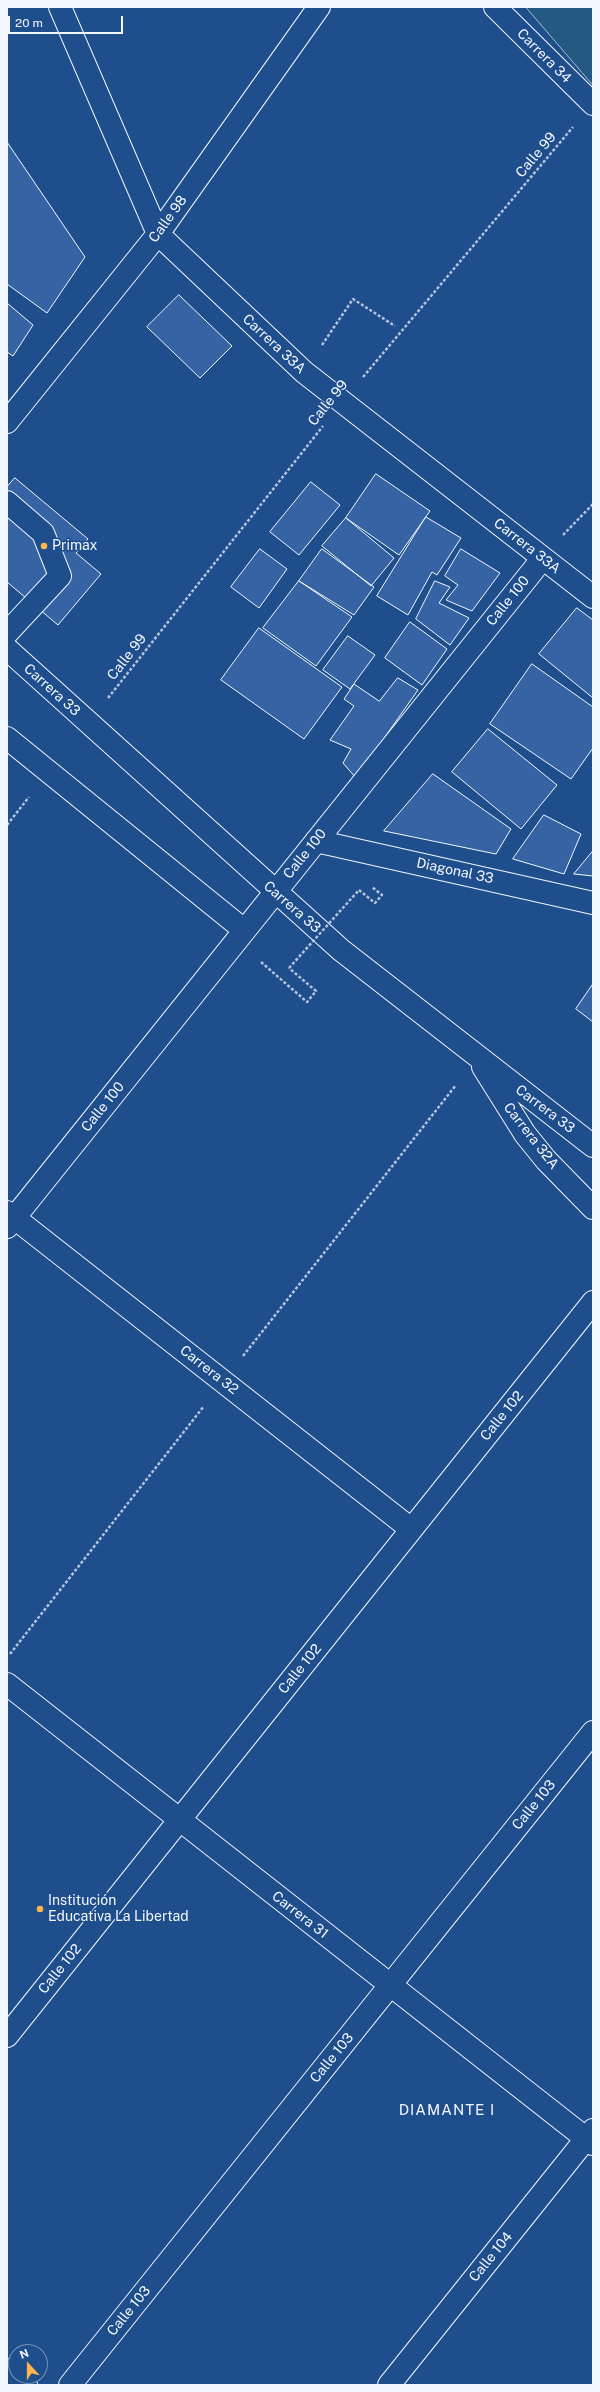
<!DOCTYPE html>
<html>
<head>
<meta charset="utf-8">
<style>
	body { margin:0 }
	#map { position:relative; width:600px; height:2392px; overflow:hidden; background:#1f4e8c; font-family:"Public Sans",sans-serif }
	canvas { display:block }
	.frame { position:absolute; inset:0; border:8px solid #f2f6ff; pointer-events:none }
	.north { position:absolute; left:8px; top:2344px; width:40px; height:40px; box-sizing:border-box; background:#1f4e8c; border:1px solid #7391ba; border-radius:50%; rotate:339deg; font-size:11px; font-weight:700; line-height:16px; text-align:center; color:#f2f6ff }
	.north::after { content:''; display:block; margin:auto; width:14px; height:18px; background:#ffb74d; clip-path:polygon(50% 0,100% 100%,50% 72%,0 100%) }
	.scale { position:absolute; left:8px; top:16px; width:115px; height:18px; box-sizing:border-box; border:2px solid #f2f6ff; border-top:0; padding-left:5px; font-size:12px; line-height:14px; white-space:nowrap; color:#f2f6ff; -webkit-text-stroke:3px #1f4e8c; paint-order:stroke }
</style>
</head>
<body>
<div id="map">
<canvas width="600" height="2392"></canvas>
<div class="frame"></div>
<div class="north">N</div>
<div class="scale">20 m</div>
</div>
<script>
const ctx = document.querySelector('canvas').getContext('2d');
ctx.lineJoin = 'round';
function paint(path, color) { ctx.fillStyle = color; ctx.fill(path, 'evenodd'); }
function strokePath(path, color, width, dash) { ctx.strokeStyle = color; ctx.lineWidth = width; ctx.lineCap = dash ? 'butt' : 'round'; ctx.setLineDash(dash || []); ctx.stroke(path); }
function label(font, color, halo, rows, align = 'center') {
  ctx.font = font + ' "Public Sans",sans-serif'; ctx.lineWidth = 3; ctx.setLineDash([]); ctx.textBaseline = 'middle'; ctx.strokeStyle = halo; ctx.fillStyle = color; for (const [text, x, y, turn = 0] of rows) {
    ctx.save(); ctx.translate(x, y); ctx.rotate((+turn || 0) * Math.PI / 180); ctx.textAlign = isNaN(turn) ? turn : align; if (halo) ctx.strokeText(text, 0, 0); ctx.fillText(text, 0, 0); ctx.restore();
  }
}
const green = new Path2D(`
	M526 7H593V85Z`);
paint(green, '#245a82');
strokePath(green, '#a8bbd7', 1);
const building = new Path2D(`
	M7 142 85 257 47 313 7 284Z
	M179 295 232 346 200 378 147 327Z
	M7 303 33 325 13 356 7 352Z
	M376 474 430 511 399 555 346 518Z
	M15 478 88 539 76 553 101 574 58 625 7 582V487Z
	M311 482 340 505 299 555 270 532Z
	M426 517 461 538 437 575 432 572 408 615 377 596Z
	M346 518 394 558 371 586 322 546Z
	M260 549 287 569 259 608 231 587Z
	M322 549 374 587 354 615 299 581Z
	M461 549 500 573 472 611 446 600 458 585 445 576Z
	M299 581 352 617 316 666 263 628Z
	M435 581 450 587 439 603 469 618 450 645 416 619Z
	M577 608 593 620V698L539 654Z
	M410 622 447 649 422 685 385 658Z
	M259 628 342 687 304 739 221 680Z
	M348 636 375 655 350 689 323 670Z
	M532 664 593 707V748L571 779 490 724Z
	M398 678 418 690 356 778 343 763 351 749 330 740 354 706 344 699 354 684 379 701Z
	M488 729 557 785 521 829 452 772Z
	M433 774 511 829 496 854 384 831Z
	M544 815 581 834 564 874 513 859Z
	M593 851V876L574 874Z
	M593 984V1022L576 1009Z`);
paint(building, '#3563a3');
strokePath(building, '#f2f6ff', 1);
const minor = new Path2D(`
	M60 7 158 234 304 372 593 597
	M495 7 593 104
	M7 422 158 234 319 7
	M7 502 43 533 60 576 7 633
	M7 738 244 930
	M316 841 593 903
	M7 1212 411 1529
	M7 1227 543 558
	M7 1684 593 2144
	M7 2036 593 1302
	M7 2370 26 2385
	M70 2385 593 1732
	M389 2385 593 2130`);
const major = new Path2D(`
	M7 649 341 950 593 1146
	M483 1067 525 1134 546 1160 593 1208`);
strokePath(minor, '#f2f6ff', 24);
strokePath(major, '#f2f6ff', 24);
strokePath(new Path2D(`
	M322 345 353 299 395 326
	M363 377 573 127
	M563 535 593 504
	M108 698 323 426
	M7 825 29 797
	M359 890 375 903 382 895 372 887
	M261 962 307 1002 316 991 289 968
	M243 1356 456 1085
	M10 1654 204 1406`), '#b3c4dc', 2.5, [3, 2]);
strokePath(minor, '#1f4e8c', 22);
strokePath(major, '#1f4e8c', 22);
strokePath(new Path2D(`
	M289 968 359 890`), '#b3c4dc', 2.5, [3, 2]);
for (const [x, y, r, color] of [
	[44,546,4,"#ffb74d"],
	[40,1909,4,"#ffb74d"]
]) { const dot = new Path2D(); dot.arc(x, y, r, 0, 2 * Math.PI); ctx.fillStyle = color; ctx.fill(dot); strokePath(dot, '#1f4e8c', 1.5); }
label('14px', '#f2f6ff', '#1f4e8c', [
	["Carrera 34",544,56,45],
	["Calle 99",536,155,-50],
	["Calle 98",168,219,-54],
	["Carrera 33A",274,344,43],
	["Calle 99",328,403,-51],
	["Carrera 33A",527,546,38],
	["Calle 100",508,601,-51],
	["Calle 99",127,657,-52],
	["Carrera 33",52,690,42],
	["Calle 100",305,854,-51],
	["Diagonal 33",455,871,12],
	["Carrera 33",292,907,41],
	["Calle 100",103,1107,-51],
	["Carrera 33",545,1109,37],
	["Carrera 32A",531,1136,52],
	["Carrera 32",209,1370,38],
	["Calle 102",502,1416,-51],
	["Calle 102",300,1669,-51],
	["Calle 103",534,1805,-51],
	["Carrera 31",300,1915,38],
	["Calle 102",60,1969,-51],
	["Calle 103",332,2058,-51],
	["Calle 104",491,2257,-51],
	["Calle 103",129,2311,-51]
]);
label('14px', '#f2f6ff', '#1f4e8c', [
	["Primax",52,546],
	["Institución",48,1901],
	["Educativa La Libertad",48,1917]
], 'left');
ctx.letterSpacing = '1px';
label('15px', '#f2f6ff', '#1f4e8c', [
	["DIAMANTE I",447,2110]
]);
ctx.letterSpacing = '0px';
</script>
</body>
</html>
